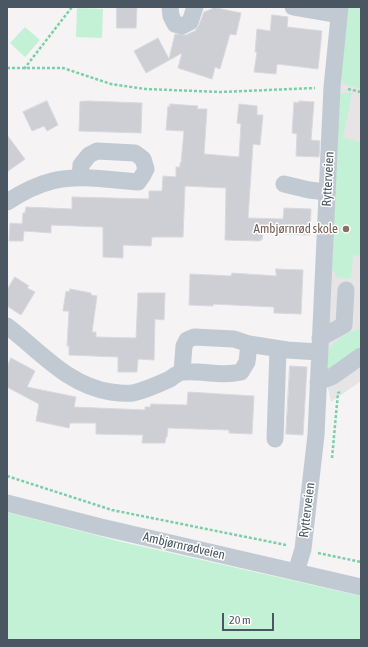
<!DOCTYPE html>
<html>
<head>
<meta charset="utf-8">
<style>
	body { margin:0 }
	#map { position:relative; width:368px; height:647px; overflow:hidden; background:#f5f3f3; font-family:"Asap Condensed",sans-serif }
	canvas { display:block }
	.frame { position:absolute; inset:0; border:8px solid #4a5661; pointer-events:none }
	.scale { position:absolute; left:222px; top:613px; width:52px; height:18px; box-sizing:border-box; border:2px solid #4a5661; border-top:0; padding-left:5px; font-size:12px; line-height:14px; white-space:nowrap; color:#4a5661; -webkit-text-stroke:3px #fff; paint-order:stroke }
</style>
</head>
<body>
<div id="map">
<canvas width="368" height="647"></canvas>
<div class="frame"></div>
<div class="scale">20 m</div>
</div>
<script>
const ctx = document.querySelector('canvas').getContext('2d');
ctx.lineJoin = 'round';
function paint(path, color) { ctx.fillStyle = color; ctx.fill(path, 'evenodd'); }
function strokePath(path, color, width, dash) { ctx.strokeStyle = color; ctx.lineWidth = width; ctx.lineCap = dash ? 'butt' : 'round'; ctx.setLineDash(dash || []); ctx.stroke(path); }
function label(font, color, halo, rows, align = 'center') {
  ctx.font = font + ' "Asap Condensed",sans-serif'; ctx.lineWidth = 3; ctx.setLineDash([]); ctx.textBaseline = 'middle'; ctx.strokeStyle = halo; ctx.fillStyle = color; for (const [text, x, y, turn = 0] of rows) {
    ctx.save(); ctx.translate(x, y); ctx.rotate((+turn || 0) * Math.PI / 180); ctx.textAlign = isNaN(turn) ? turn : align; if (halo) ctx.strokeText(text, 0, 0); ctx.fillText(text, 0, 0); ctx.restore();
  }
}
paint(new Path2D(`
	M361 7V381L331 402 324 368 339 74Z`), '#e6e4e5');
paint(new Path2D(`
	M346 7H361V89L344 84 339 74Z
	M77 8 103 9 102 38 76 37Z
	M25 27 40 40 25 57 10 43Z
	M342 93H352L343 138 361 142V256L353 255 351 278H338L329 264 339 94Z
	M361 329V348L333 368 327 369C327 364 327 358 328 353 332 340 349 332 361 329Z
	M7 512 122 542 361 596V640H7Z`), '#c3f1d5');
const building = new Path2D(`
	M117 7H137L136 28H117Z
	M212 7 241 13 236 35 230 34 220 69 215 67 212 79 178 68 182 53 146 73 134 51 158 38 169 59 175 34 186 35 195 31 199 25 204 12 212 9Z
	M272 15 288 17 287 27 322 31 318 69 277 64 276 74 254 72 257 52H255L257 29 270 31Z
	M47 101 58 125 47 131 44 126 32 131 23 112Z
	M88 101 142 103 141 133 79 131 80 102Z
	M299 101 314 102 311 140 320 141 319 157 296 156 297 134 292 133 294 102 299 103Z
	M170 104 198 106 197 109H207L204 154 239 157 241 124 237 123 239 104 257 106V115H263L260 145 253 144 248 218 283 219 284 208 311 209 310 235 263 233 262 240H260V241L225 240 226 188 185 186 183 237H152L151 246 123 245V258L103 257V227L51 225V233L24 231 23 241H9L10 223 22 224 23 213H25L26 207 72 209V197L149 199V191H162L163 176 176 177V167H180V163H181L184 131 166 130 168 106 170 107Z
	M7 135 25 159 7 172Z
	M276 269 303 270 301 314 274 313V307L213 304V306L189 305 190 274 231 276 232 273 276 276Z
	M15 277 29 286 27 288 35 292 21 315 7 306V290Z
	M70 289 91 293V295L97 296 92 332H96V337L136 338 138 293H165L164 320 155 319 154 360 138 359 137 372H118V357L69 355V346H67L69 311H63L66 291 69 292Z
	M11 358 35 371 27 387 76 397 74 407 145 410V407H150L151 404 187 405 188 392 254 396 252 434 229 433V430L168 428 167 437H166L165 443H142L143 435 96 434V423H70L69 428 36 421 39 404 7 387V367Z
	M290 366 307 367 303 435 286 434Z`);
paint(building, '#cdcfd5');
strokePath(building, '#d7d9de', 1);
strokePath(new Path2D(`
	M7 68H63L111 84 145 89 221 92 315 88
	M24 69 72 7
	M348 89 361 92
	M332 458 338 393 340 392
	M7 476 112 510 286 545
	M318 553 361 562`), '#7ad0a6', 2.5, [3, 2]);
strokePath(new Path2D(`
	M170 7 171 16 175 24 182 26 190 22 195 7
	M293 7 339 15
	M284 184 309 190 327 192
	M7 202C21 193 36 185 52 181 79 174 110 180 138 182L143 175 146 169 143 159 135 153 97 151 89 155 81 165 80 178
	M7 326C40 351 68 386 111 392 118 393 126 394 133 393 146 390 157 385 170 379 174 376 179 372 183 372 203 370 220 377 241 372L247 362 249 344
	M320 338 344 325 346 290
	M182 372 184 346 187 340 194 337 234 339 249 344 287 350 319 352
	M318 382 333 376 361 356
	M275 439 278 349
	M7 503 101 527 361 587
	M296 572 303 549 316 435 332 87 340 7`), '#c1cad2', 17);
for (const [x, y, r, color] of [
	[346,229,4,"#8d6e63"]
]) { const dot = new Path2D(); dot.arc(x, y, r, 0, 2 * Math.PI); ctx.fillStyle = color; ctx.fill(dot); strokePath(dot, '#fff', 1.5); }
label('13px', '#4a5661', '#fff', [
	["Rytterveien",328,179,-87],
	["Rytterveien",307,510,-83],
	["Ambjørnrødveien",184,546,13]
]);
label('13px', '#785e54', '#fff', [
	["Ambjørnrød skole",338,229]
], 'right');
</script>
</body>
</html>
